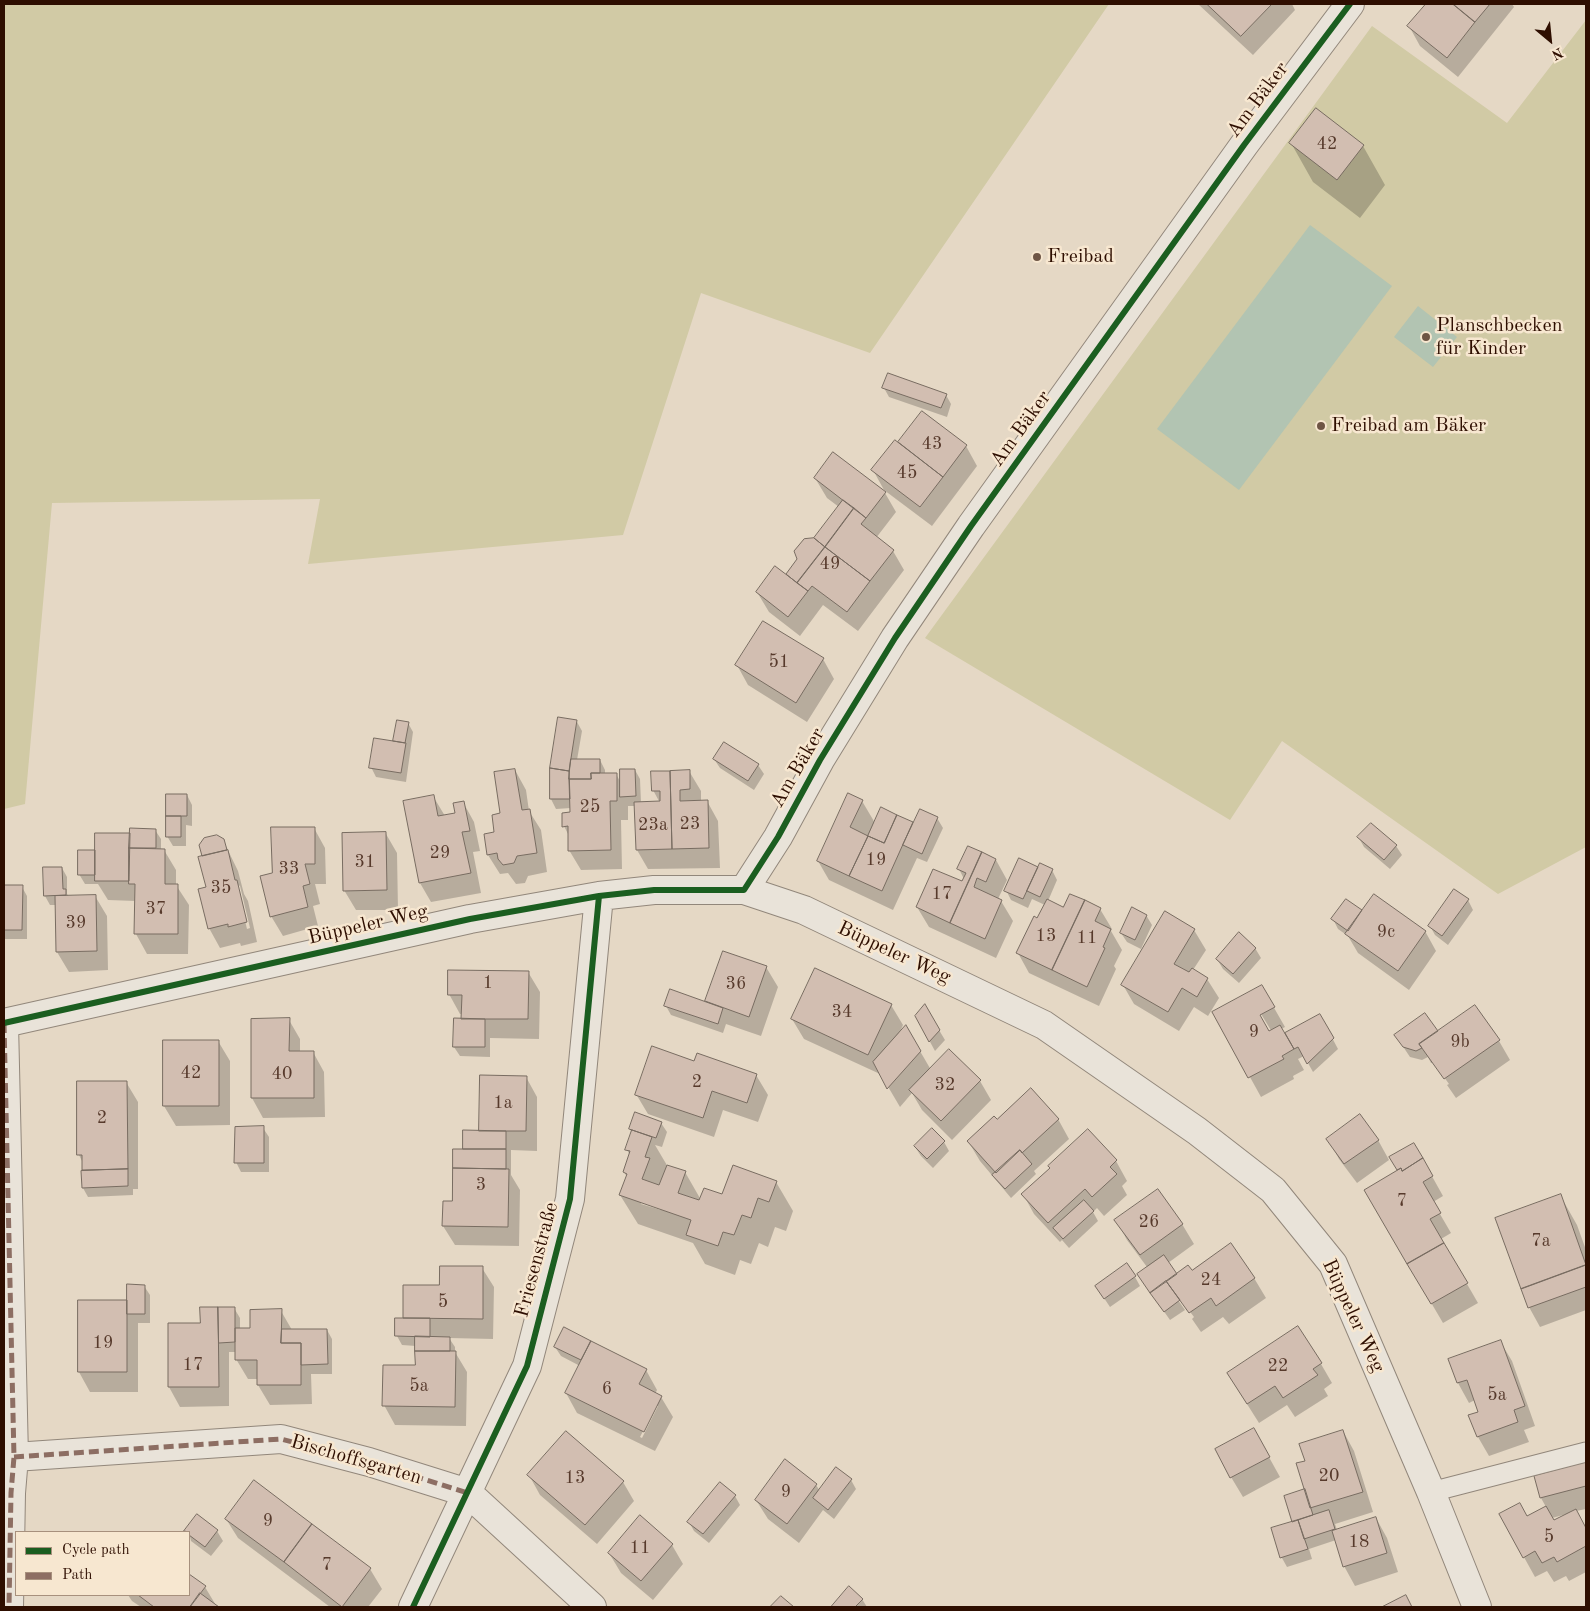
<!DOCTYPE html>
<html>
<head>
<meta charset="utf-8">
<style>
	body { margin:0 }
	#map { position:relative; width:1590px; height:1611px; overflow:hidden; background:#e5d8c5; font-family:"Old Standard TT",serif }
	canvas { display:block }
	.frame { position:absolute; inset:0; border:5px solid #2e0e00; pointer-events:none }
	.legend { position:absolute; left:15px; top:1531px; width:175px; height:65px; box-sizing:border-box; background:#f7e7d0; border:1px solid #a7907d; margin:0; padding:6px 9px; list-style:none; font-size:15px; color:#2e0e00 }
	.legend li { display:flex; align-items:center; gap:10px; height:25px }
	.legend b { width:25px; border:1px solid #a7907d }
	.north { position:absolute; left:1525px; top:15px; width:50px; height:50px; -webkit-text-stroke:4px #f7e7d0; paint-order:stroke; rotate:152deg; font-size:14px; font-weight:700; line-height:20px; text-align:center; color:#2e0e00 }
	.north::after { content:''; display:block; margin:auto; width:18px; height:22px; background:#2e0e00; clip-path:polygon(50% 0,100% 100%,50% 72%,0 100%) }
</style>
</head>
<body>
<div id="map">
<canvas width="1590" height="1611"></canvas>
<div class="frame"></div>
<ul class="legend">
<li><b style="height:6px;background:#1b5e20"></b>Cycle path</li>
<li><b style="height:6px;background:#8d6e63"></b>Path</li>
</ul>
<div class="north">N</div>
</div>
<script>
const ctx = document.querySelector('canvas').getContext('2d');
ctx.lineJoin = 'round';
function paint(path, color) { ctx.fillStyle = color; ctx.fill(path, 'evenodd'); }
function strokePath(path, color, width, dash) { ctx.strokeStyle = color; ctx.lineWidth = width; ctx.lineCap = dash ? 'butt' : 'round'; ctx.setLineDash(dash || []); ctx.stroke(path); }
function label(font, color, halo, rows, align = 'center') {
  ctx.font = font + ' "Old Standard TT",serif'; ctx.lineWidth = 5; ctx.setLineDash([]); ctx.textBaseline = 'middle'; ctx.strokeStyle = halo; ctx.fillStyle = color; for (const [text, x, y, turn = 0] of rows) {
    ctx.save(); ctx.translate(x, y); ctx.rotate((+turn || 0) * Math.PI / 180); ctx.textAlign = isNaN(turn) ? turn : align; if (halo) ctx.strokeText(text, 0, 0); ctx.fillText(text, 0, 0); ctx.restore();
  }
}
paint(new Path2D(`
	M4 4H1109L870 353 701 293 623 535 308 564 320 499 52 503 25 804 4 809Z
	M1586 20V847L1498 894 1282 741 1230 820 925 638 1372 26 1507 123Z`), '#d1caa5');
paint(new Path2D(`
	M1310 225 1392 286 1239 490 1157 429Z
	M1418 306 1457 337 1433 367 1394 337Z`), '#b2c4b2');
paint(new Path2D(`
	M1198 4H1292L1295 10 1253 55Z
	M1427 4H1512L1514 7 1458 77 1420 46 1409 26Z
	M1291 143 1363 146 1385 185 1360 218 1313 182Z
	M884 388 946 395 951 404 947 417 889 397Z
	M922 413 966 446 977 466 932 526 884 490 873 470 898 444Z
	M815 478 885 493 896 512 876 538 893 551 904 570 858 631 823 605 800 636 769 612 757 592 786 576 839 507 827 498Z
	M823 659 834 679 807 722 748 685 737 665Z
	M577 722 582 731 577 760H600L605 770V774H616L621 783 635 770 640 779 641 803H660L653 790 689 771 701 791V801H707L718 821 720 868 648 869 637 850 636 806H628V820H621L622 869 581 870 569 850V836L564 826 571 814V808L556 809 551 799V768Z
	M408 723 413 732 406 782 376 777 371 767 394 742Z
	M714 759 758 765 764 774 754 790 720 768Z
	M515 770 526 790 529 811 541 830 547 872 528 876 525 883 516 884 508 873 500 874 488 855Z
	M187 795 192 805V826L186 825V846H173L167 836Z
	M433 796 445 816 456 814 463 802 474 822 480 851 473 852 481 893 431 902 420 883Z
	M862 801 875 823H912L913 825 937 818 943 828 927 862 917 858 893 910 829 880 818 861Z
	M314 828 325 848 326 884H315L320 904 313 906 318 926 283 936 271 916 273 874Z
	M155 830 161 839V850H164L176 870V885L189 905 188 954H147L136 934V901L108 900 98 884H85L79 874 94 851 131 834Z
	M386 834 397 853 398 910H356L344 890Z
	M1359 838 1396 846 1402 855 1390 869 1364 847Z
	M223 840 238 871 244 894 248 901 257 942 241 946 240 943 220 948 209 928 207 888 200 846ZM236 883 240 886 250 928 247 929Z
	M996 860 1007 880 998 899 1001 901 1013 921 996 958 929 927 917 907 963 883 964 879 959 869Z
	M1020 860 1039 868 1052 870 1057 880 1048 901 1064 908 1100 909 1112 929 1111 931 1122 950 1114 966 1116 969 1099 1006 1029 973 1018 953 1045 905 1032 899 1028 908 1011 900 1006 890Z
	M62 868 67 877V894L69 897 95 896 107 916 108 970 69 972 57 952 56 905H50L45 896Z
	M4 886 22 887 27 896V939H4Z
	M1468 900 1473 910 1448 945 1435 935 1430 926Z
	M1361 911 1362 912 1425 931 1436 951 1409 990 1358 953 1348 936 1338 929 1333 919Z
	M1166 913 1194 930 1206 950 1193 970 1207 979 1219 998 1208 1016 1194 1007 1179 1031 1134 1004 1123 985Z
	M1146 915 1152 925 1141 949 1127 942 1121 933Z
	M1255 948 1261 958 1239 983 1223 969 1217 959Z
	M766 967 778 987 761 1036 726 1024 723 1033 671 1015 666 1006 708 1004 707 1001Z
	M528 972 540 992 539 1039 490 1038V1057L460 1056 454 1047 462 1020 463 1014H460L449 994Z
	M891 1005 903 1025 898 1036 906 1027 931 1070 980 1081 991 1100 952 1140 922 1110 912 1093 900 1107 880 1073V1074L804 1039 792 1019Z
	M1273 1006 1285 1027 1281 1029 1287 1040 1320 1015 1338 1049 1313 1072 1304 1056 1298 1059 1304 1070 1293 1076 1294 1079 1261 1097 1214 1012ZM1258 1009 1272 1032H1269L1256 1011Z
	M916 1016 939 1030 945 1040 935 1051Z
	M289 1020 300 1039V1052H313L324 1072 325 1117 263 1118 252 1098Z
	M1438 1033 1499 1041 1510 1060 1456 1098 1447 1085 1449 1084 1434 1063H1431L1428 1057 1422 1060 1410 1057 1396 1036Z
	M218 1041 230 1061V1125L176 1126 164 1106Z
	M695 1062 756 1075 768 1095 758 1122 723 1110 714 1137 648 1114 636 1094Z
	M526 1077 537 1097V1151L511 1150V1175L520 1190 519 1246 455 1245 443 1226 453 1202 464 1150Z
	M126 1082 138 1102V1189H133V1195L88 1197 83 1188 85 1172 83 1163 79 1155Z
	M1058 1119 1069 1139 1034 1171 1036 1174 1011 1198 980 1161 968 1141 997 1121Z
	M661 1123 667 1132 662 1147 655 1145 668 1167 685 1172 701 1200 723 1196 776 1182 793 1211 786 1231 775 1227 768 1247 759 1243 751 1264 740 1260 735 1275 705 1264 693 1243 638 1224 620 1195 627 1177 624 1172 630 1155 627 1150 632 1133 630 1129ZM642 1201 661 1208V1210L641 1204Z
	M263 1128 269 1137V1172H241L236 1162Z
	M1328 1139 1378 1140 1389 1160 1357 1183 1339 1159Z
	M944 1142 949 1151 933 1168 921 1156 915 1147Z
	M1414 1144 1443 1196 1433 1202 1451 1233 1441 1239 1478 1303 1443 1323 1365 1190 1399 1171 1391 1158Z
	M1116 1161 1127 1181 1122 1186 1127 1195 1104 1216 1097 1208 1093 1212 1098 1221 1069 1248 1062 1240 1060 1242 1034 1214 1023 1194 1051 1168Z
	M1560 1195 1577 1225 1586 1250V1310L1540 1327 1529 1307Z
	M1116 1220 1182 1224 1194 1244 1168 1263 1177 1276 1254 1278 1266 1298 1229 1324 1223 1317 1201 1332 1192 1319 1194 1317 1181 1300H1178L1185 1310 1170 1320 1144 1283 1147 1267 1127 1240Z
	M482 1268 494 1287 493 1339 449 1338 455 1347V1352L467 1372 466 1426 395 1425 384 1405 416 1367V1346L402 1345 397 1336 405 1319 440 1287Z
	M1135 1277 1140 1286 1110 1307 1102 1295Z
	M144 1286 150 1295V1323H138V1392H90L79 1372 126 1301Z
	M234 1308 240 1318V1330L251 1329 281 1311 292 1330H327L332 1339V1374H311L312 1404 270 1405 258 1385V1379H248L236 1359V1352H229V1406L180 1407 169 1387 201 1324V1309Z
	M564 1329 646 1370 657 1390 655 1394 661 1397 673 1417 655 1451 577 1413 566 1393 580 1366 561 1356 555 1347ZM656 1406H658L642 1438 640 1437Z
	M1500 1341 1512 1361 1535 1426 1524 1430 1529 1442 1489 1456 1478 1437 1480 1413 1475 1400 1469 1403 1458 1383 1449 1360Z
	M1321 1364 1332 1383 1324 1389 1328 1396 1295 1417 1287 1405 1259 1423 1228 1374Z
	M1343 1431 1354 1451 1373 1512 1335 1524 1337 1530 1376 1518 1387 1538 1398 1572 1355 1586 1344 1566 1336 1540 1309 1549 1312 1559 1287 1567 1282 1558 1273 1529 1293 1523 1306 1490V1461Z
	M1265 1450 1280 1477 1243 1497 1231 1477Z
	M1586 1464V1509L1576 1511 1586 1530V1572L1569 1581 1566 1576 1554 1582 1547 1571 1535 1577 1500 1514 1527 1518 1546 1507 1541 1498 1535 1477ZM1567 1514 1554 1522 1552 1518Z
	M529 1475 623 1482 634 1501 597 1544 540 1495Z
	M851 1480 856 1489 834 1519 823 1510 799 1543 768 1519 756 1500 816 1485 820 1491Z
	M254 1482 370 1569 382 1589 368 1607H330L238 1538 226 1519Z
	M735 1496 740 1505 709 1543 694 1531 689 1522Z
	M197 1516 217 1531 223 1541 211 1556 191 1541 189 1532 185 1531Z
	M672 1545 683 1564 653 1600 621 1573 609 1553Z
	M189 1575 205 1587 217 1607H141L132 1601 128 1595H189Z
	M849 1588 862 1599 867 1607H832Z`), '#0003');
const building = new Path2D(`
	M1207 4H1272L1241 36Z
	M1426 4H1453L1475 22 1447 58 1407 26Z
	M1453 4H1490L1475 22Z
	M1316 108 1364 145 1337 180 1289 143Z
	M888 373 947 394 941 408 882 388Z
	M922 411 967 445 943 477 898 442Z
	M895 440 943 477 920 507 871 470Z
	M833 452 886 492 866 518 814 478Z
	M843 500 854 508 825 547 814 538Z
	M854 508 866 518 861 524 894 550 870 581 825 547Z
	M814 538 825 547 797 583 786 574 797 559 794 551 804 539Z
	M825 547 870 581 847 612 812 586 808 591 797 583Z
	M775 566 808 591 788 617 756 592Z
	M763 621 824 658 796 703 735 665Z
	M558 717 577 720 569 771 550 768Z
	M397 720 409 722 405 743 393 741Z
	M374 738 406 743 401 773 369 768Z
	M724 742 759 764 748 781 713 759Z
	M571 759H600V773H591V779H569Z
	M550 768 569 771 570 799H550Z
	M515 769 522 810 530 809 537 853 517 856 514 863 503 865 498 859 497 853 487 855 484 834 494 832 492 815 500 813 494 772Z
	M620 769H635L636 796 620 797Z
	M690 770V789L680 790V801L708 800 709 848 672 849 670 771Z
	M651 771H670L672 849 636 850 634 802 660 801V791H652Z
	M591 773H617V801H610L611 850 568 851V826L562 827V813L570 812 569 779H591Z
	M848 793 863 800 850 827 868 836 849 876 817 861Z
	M166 794H187V816H166Z
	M434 795 438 816 455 813 453 803 464 801 470 831 462 832 471 873 419 883 403 801Z
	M881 807 897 815 884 843 868 836Z
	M920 809 938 817 922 854 903 845Z
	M897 815 913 822 882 891 849 876 868 836 884 843Z
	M166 816H181V837H166Z
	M1371 823 1397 845 1384 860 1357 837Z
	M271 827H315V864H305L310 884 303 886 308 907 270 917 260 876 272 873Z
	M130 828 156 829V848H129Z
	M386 832 387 890 343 891 342 833Z
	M95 833H130L129 881H95Z
	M217 835 224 839 227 850 202 856 199 845 204 838Z
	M968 846 982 852 950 923 916 907 933 869 962 881 966 873 957 869Z
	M129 848 165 849V884H178V934H134L135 884H129Z
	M78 850H95V875H78Z
	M228 850 235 880H237L247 922 228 927V924L208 929 198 889 206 887 198 857Z
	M982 852 996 859 986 882 977 878 974 887 1002 900 985 939 950 923Z
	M1019 858 1038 867 1023 899 1004 891Z
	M1040 863 1053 869 1040 897 1027 891Z
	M43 867H62L63 889H66V895L44 896Z
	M4 885H23L22 930H4Z
	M1454 889 1469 899 1442 936 1428 926Z
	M1070 894 1085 900 1052 970 1016 953 1034 916 1037 918 1047 899 1063 907Z
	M1374 894 1426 931 1398 971 1345 934Z
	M96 895 97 951 56 952 55 896Z
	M1346 899 1362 910 1348 931 1331 919Z
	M1085 900 1101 908 1095 921 1111 929 1103 947 1105 948 1087 987 1052 970Z
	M1132 907 1147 915 1135 940 1120 933Z
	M1165 911 1195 929 1174 964 1189 972 1192 968 1208 978 1197 997 1182 988 1168 1012 1121 985Z
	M1239 932 1256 948 1233 974 1216 959Z
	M723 951 767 966 749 1017 705 1001Z
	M815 968 892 1004 868 1055 791 1019Z
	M448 970 529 971 528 1019H461L462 995H448Z
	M1262 985 1275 1007 1260 1015 1269 1031 1280 1025 1294 1049 1282 1056 1284 1059 1248 1078 1212 1012Z
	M670 989 723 1008 718 1024 664 1006Z
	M925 1004 940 1030 929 1042 915 1016Z
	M1475 1005 1500 1040 1444 1079 1419 1044Z
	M1425 1013 1438 1031 1419 1044 1422 1048 1416 1051 1403 1047 1394 1035Z
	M1320 1014 1334 1038 1307 1064 1298 1047 1294 1049 1285 1033Z
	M290 1018 289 1051H314V1098H251V1019Z
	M454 1018 485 1019V1047H453Z
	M906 1025 921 1051 887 1089 873 1062Z
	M163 1040H219V1106H163Z
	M652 1046 694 1061 697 1053 757 1074 747 1103 712 1091 703 1118 635 1095Z
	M949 1049 981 1080 941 1121 909 1090Z
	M480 1075 527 1076 526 1131H479Z
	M77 1081H127L128 1169 82 1170V1155H77Z
	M1031 1088 1059 1119 1022 1153 1020 1150 996 1173 967 1141 994 1116 997 1119Z
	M635 1112 662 1122 656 1138 629 1129Z
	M1360 1114 1379 1140 1344 1164 1326 1139Z
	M264 1126V1163H234L235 1127Z
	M932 1128 945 1141 927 1159 914 1146Z
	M1088 1129 1117 1160 1110 1167 1117 1174 1092 1197 1085 1189 1048 1223 1021 1194 1050 1168 1048 1166Z
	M463 1130 506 1131V1149H463Z
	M632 1130 652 1137 645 1157 650 1158 642 1179 659 1185 667 1165 686 1171 678 1193 699 1200 704 1188 722 1194 733 1165 777 1181 769 1202 758 1198 751 1218 742 1215 734 1235 723 1232 718 1246 686 1235 691 1220 619 1195 627 1174 623 1172 630 1151 625 1150Z
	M1414 1143 1423 1158 1402 1171 1401 1168 1397 1170 1389 1157Z
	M453 1149H506V1169L453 1168Z
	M1020 1150 1032 1164 1005 1189 992 1175Z
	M1423 1158 1433 1176 1423 1182 1441 1213 1430 1219 1444 1243 1407 1264 1364 1190 1401 1168 1402 1171Z
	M453 1168 509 1169 508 1227 442 1226 443 1201H452Z
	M128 1169V1186L82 1188 81 1171Z
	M1158 1189 1183 1224 1140 1255 1114 1220Z
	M1561 1194 1586 1265 1521 1289 1495 1218Z
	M1084 1200 1094 1211 1063 1239 1053 1228Z
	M1231 1243 1255 1278 1216 1306 1211 1298 1189 1313 1166 1281 1188 1265 1192 1270Z
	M1444 1243 1468 1283 1431 1304 1407 1264Z
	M1164 1255 1177 1274 1150 1293 1137 1274Z
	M1127 1263 1136 1276 1104 1299 1095 1286Z
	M1586 1265V1287L1528 1308 1521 1289Z
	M440 1266H483V1319L403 1318V1285H439Z
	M1166 1281 1180 1300 1164 1312 1150 1293Z
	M127 1284 145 1285V1314H127Z
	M78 1300H127V1372H78Z
	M200 1307H218L219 1387H168V1323H200Z
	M218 1307H235V1342L219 1343Z
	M282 1309 281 1343H301V1385H257V1360H235V1328H250V1310Z
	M395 1318H430V1337L395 1336Z
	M1298 1326 1322 1363 1313 1369 1318 1375 1283 1398 1275 1386 1247 1404 1227 1373Z
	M564 1327 591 1341 581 1360 554 1347Z
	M282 1329H327L328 1364 301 1365V1343H281Z
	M415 1336 450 1337V1351H415Z
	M1501 1340 1525 1406 1514 1410 1518 1422 1477 1437 1468 1415 1478 1412 1467 1380 1457 1383 1448 1359Z
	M591 1341 647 1369 639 1384 662 1396 644 1432 565 1393Z
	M415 1351H456L455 1407 382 1406 383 1365H415Z
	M1254 1428 1270 1457 1230 1478 1215 1449Z
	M1343 1430 1363 1492 1310 1508 1296 1463 1305 1461 1299 1444Z
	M566 1431 624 1481 585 1525 527 1475Z
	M785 1459 817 1484 787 1524 755 1500Z
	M1586 1462V1486L1540 1498 1534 1476Z
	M836 1467 852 1479 828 1510 813 1498Z
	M254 1480 312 1524 284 1562 225 1519Z
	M720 1482 736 1495 703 1534 687 1522Z
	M1305 1489 1313 1515 1292 1522 1284 1496Z
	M1520 1503 1527 1516 1546 1506 1554 1520 1576 1509 1586 1528V1546L1557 1562 1554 1557 1542 1563 1535 1551 1523 1558 1499 1514Z
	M1329 1510 1335 1529 1304 1539 1298 1520Z
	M197 1514 218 1530 205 1547 189 1535V1532L184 1531Z
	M640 1515 673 1544 641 1581 608 1553Z
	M1376 1517 1387 1553 1343 1567 1332 1531Z
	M1298 1520 1308 1549 1280 1558 1271 1528Z
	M312 1524 371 1568 342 1607 284 1562Z
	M189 1574 206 1586 190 1607H154L138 1595H189Z
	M849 1586 863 1599 855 1607H831Z
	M200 1593 219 1607H190Z
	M1406 1595 1412 1607H1382Z
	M781 1596 794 1607H770Z`);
paint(building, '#d2beb1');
strokePath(building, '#786c61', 1);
const lane = new Path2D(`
	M1431 1492 1586 1452`);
const street = new Path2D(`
	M744 890 778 837 820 760 895 638 971 526 1244 145 1350 4
	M4 1023 470 919 599 896 654 890H744L804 910 1044 1025 1197 1131 1273 1190 1333 1264 1431 1492 1477 1607
	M4 1023 14 1457 11 1493 9 1607
	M14 1457 281 1439 369 1462 468 1493 592 1607
	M413 1607 527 1366 570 1199 599 896`);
strokePath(lane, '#92877b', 21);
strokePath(street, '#92877b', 30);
strokePath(lane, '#e9e3d9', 19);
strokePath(street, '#e9e3d9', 28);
strokePath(new Path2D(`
	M4 1023 14 1457 11 1493 9 1607
	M14 1457 281 1439 369 1462 468 1493`), '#8d6e63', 5, [10, 5]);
strokePath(new Path2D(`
	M4 1023 470 919 599 896 654 890H744L778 837 820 760 895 638 971 526 1244 145 1350 4
	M413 1607 527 1366 570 1199 599 896`), '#1b5e20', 6);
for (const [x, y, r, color] of [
	[1037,257,5,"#6e5545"],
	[1426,337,5,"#6e5545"],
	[1321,426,5,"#6e5545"]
]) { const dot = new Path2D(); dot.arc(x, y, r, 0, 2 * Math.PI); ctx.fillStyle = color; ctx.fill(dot); strokePath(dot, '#f7e7d0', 2); }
label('18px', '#573a2c', null, [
	["42",1327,144],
	["43",932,444],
	["45",907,473],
	["49",830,564],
	["51",779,662],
	["25",590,807],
	["23",690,824],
	["23a",653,825],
	["29",440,853],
	["19",876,860],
	["31",365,862],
	["33",289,869],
	["35",221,888],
	["17",942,894],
	["37",156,909],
	["39",76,923],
	["9c",1386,932],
	["13",1046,936],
	["11",1087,938],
	["1",488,983],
	["36",736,984],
	["34",842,1012],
	["9",1254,1032],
	["9b",1460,1042],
	["42",191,1073],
	["40",282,1074],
	["2",697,1082],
	["32",945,1085],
	["1a",503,1103],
	["2",102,1118],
	["3",481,1185],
	["7",1402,1201],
	["26",1149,1222],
	["7a",1541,1241],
	["24",1211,1280],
	["5",443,1302],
	["19",103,1343],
	["17",193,1365],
	["22",1278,1366],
	["5a",419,1386],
	["6",607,1389],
	["5a",1497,1395],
	["20",1329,1476],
	["13",575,1478],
	["9",786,1492],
	["9",268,1521],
	["5",1549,1537],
	["18",1359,1542],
	["11",640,1548],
	["7",327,1565]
]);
label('20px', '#2e0e00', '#f7e7d0', [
	["Am Bäker",1258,100,-53],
	["Am Bäker",1021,429,-54],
	["Am Bäker",798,768,-60],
	["Büppeler Weg",368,925,-13],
	["Büppeler Weg",894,953,25],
	["Friesenstraße",537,1260,-75],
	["Büppeler Weg",1353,1316,65],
	["Bischoffsgarten",356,1460,16]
]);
label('20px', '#2e0e00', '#f7e7d0', [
	["Freibad",1047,257],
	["Planschbecken",1436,326],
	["für Kinder",1436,349],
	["Freibad am Bäker",1331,426]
], 'left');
</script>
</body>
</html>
